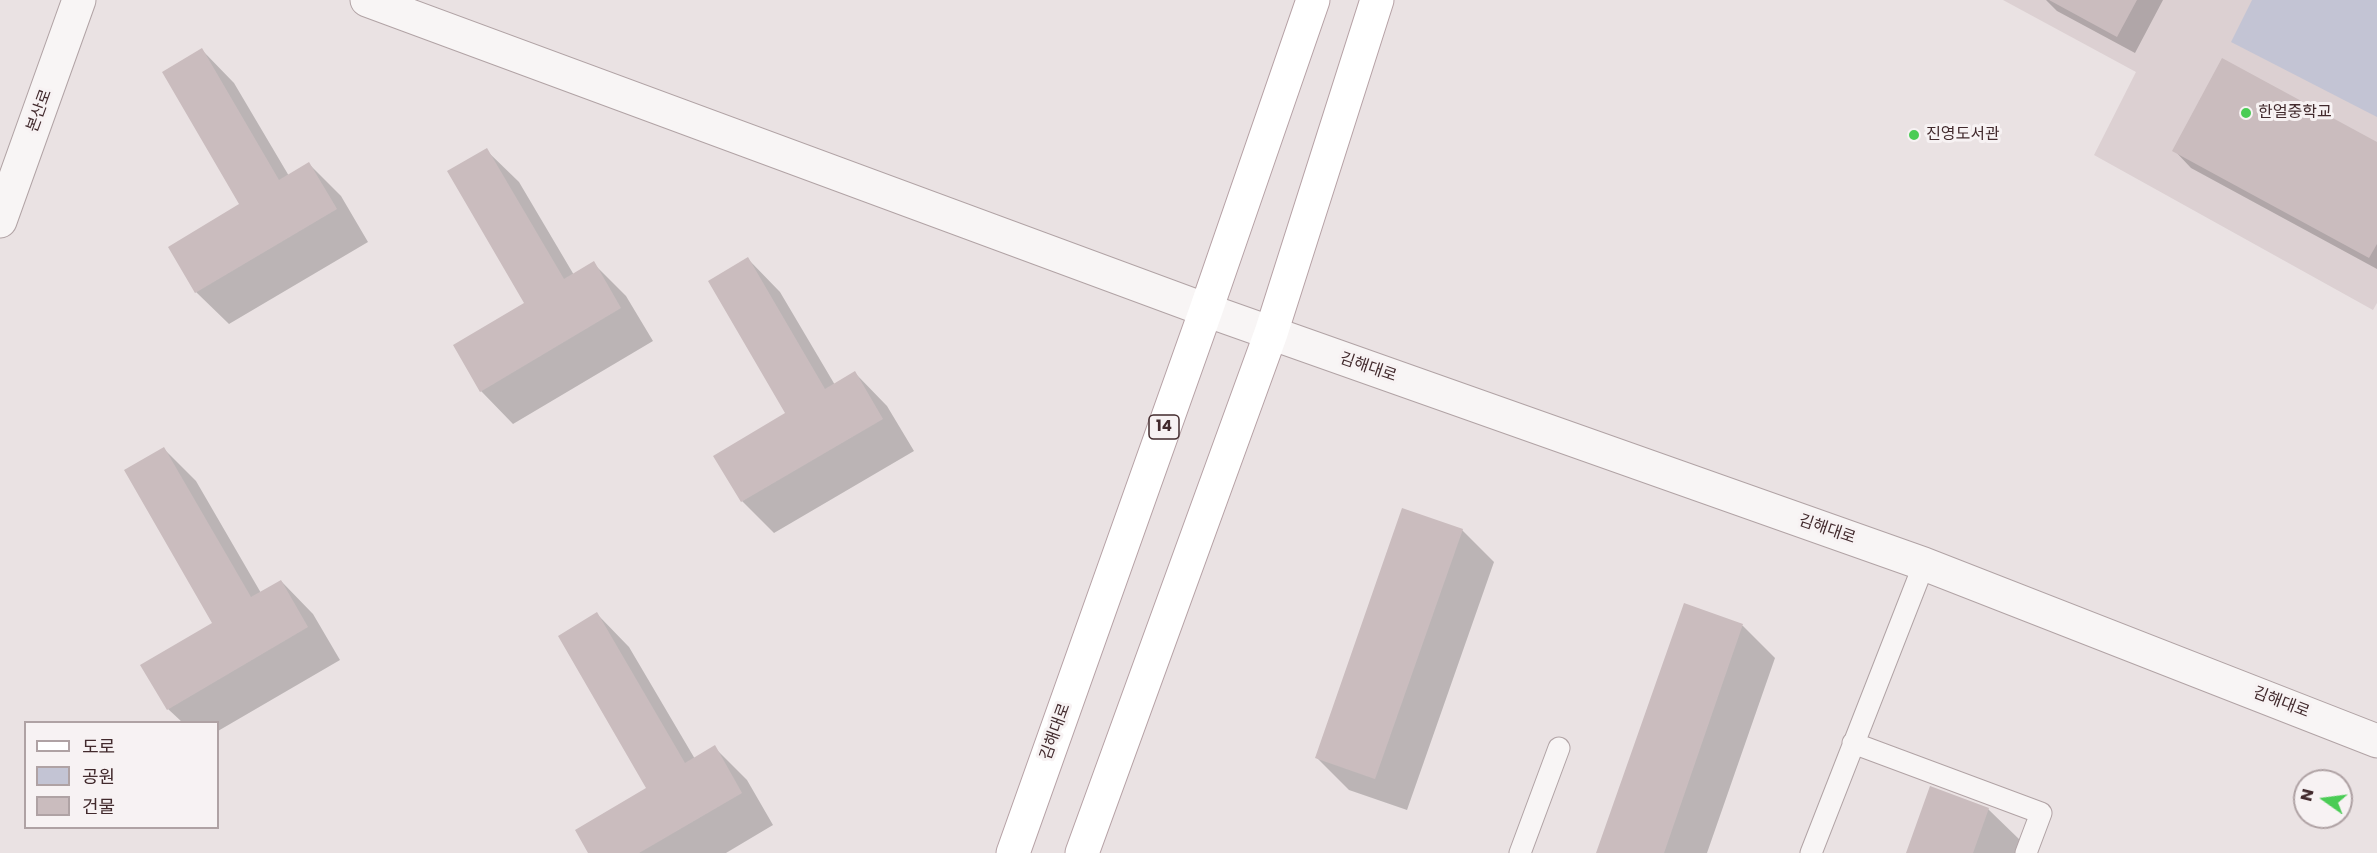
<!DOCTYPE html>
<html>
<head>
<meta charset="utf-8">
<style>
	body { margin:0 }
	#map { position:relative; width:2377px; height:853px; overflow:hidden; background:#eae2e3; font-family:Poppins,"Noto Sans KR",sans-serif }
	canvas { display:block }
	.legend { position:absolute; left:24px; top:721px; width:195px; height:108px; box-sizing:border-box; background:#f7f2f3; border:2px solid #afa2a4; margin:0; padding:8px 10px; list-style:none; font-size:18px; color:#422a2d }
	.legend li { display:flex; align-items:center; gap:12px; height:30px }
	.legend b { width:30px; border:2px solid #afa2a4 }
	.north { position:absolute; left:2293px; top:769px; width:60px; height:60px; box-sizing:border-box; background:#f7f2f3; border:2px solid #afa2a4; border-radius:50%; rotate:284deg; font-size:16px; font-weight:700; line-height:24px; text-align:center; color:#422a2d }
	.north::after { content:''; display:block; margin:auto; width:21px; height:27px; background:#4acc55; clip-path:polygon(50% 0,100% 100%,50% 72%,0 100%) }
</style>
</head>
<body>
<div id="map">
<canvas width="2377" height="853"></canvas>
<ul class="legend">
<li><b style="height:8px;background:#fff"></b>도로</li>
<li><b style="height:16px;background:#c3c4d4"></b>공원</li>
<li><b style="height:16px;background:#cabcbe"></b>건물</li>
</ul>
<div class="north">N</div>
</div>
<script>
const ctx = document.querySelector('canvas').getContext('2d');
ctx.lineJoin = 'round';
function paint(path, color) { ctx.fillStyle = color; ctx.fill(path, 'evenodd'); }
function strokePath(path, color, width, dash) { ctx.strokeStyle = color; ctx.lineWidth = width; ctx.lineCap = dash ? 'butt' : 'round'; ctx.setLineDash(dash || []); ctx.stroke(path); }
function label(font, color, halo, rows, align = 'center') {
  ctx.font = font + ' Poppins,"Noto Sans KR",sans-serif'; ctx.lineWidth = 6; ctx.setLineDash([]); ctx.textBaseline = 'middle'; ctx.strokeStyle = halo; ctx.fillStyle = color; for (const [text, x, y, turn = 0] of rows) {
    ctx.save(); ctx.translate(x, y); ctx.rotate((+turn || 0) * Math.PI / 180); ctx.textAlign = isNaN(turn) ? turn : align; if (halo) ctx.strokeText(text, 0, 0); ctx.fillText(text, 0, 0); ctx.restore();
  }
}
paint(new Path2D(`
	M2003 0H2377V303L2373 310 2094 155 2136 72Z`), '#dcd0d2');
paint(new Path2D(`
	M2252 0H2377V117L2231 42Z`), '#c3c4d4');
paint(new Path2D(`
	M2046 0H2163L2135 53 2057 11Z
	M202 50 234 83 289 176 309 164 341 196 368 242 229 324 196 292 241 205Z
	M2377 144V269L2191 168 2174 150Z
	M486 150 519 182 574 275 593 263 626 296 653 341 513 424 481 391 526 304Z
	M748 259 780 292 835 385 855 373 887 406 914 451 774 533 742 501 787 414Z
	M163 448 196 481 261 593 281 581 313 614 340 660 218 731V722H182L168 709 214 623Z
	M1462 530 1494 562 1407 810 1349 790 1317 758Z
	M1684 605 1743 626 1775 658 1707 853H1598Z
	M597 614 629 647 695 759 714 747 747 780 773 825 726 853H589L649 788Z
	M1988 809 2021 841 2016 853H1908Z`), '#0003');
paint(new Path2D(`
	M2049 0H2137L2117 37Z
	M202 48 279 180 309 162 337 209 195 293 168 247 239 204 162 72Z
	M2222 58 2377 142V244L2369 258 2172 151Z
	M487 148 564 279 594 261 621 308 480 392 453 345 524 303 447 171Z
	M748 257 825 389 855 371 883 419 741 502 713 456 785 413 708 281Z
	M164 447 251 597 281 580 308 627 167 710 140 665 212 623 124 470Z
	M1402 508 1463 529 1375 779 1315 758Z
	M1684 603 1743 624 1664 853H1596Z
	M597 612 685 763 715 745 742 793 639 853H588L575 830 646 788 558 636Z
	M1930 786 1989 808 1973 853H1906Z`), '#cabcbe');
const service = new Path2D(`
	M1853 743 2041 813 2026 853
	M1520 853 1559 748
	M1811 853 1924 564`);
const minor = new Path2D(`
	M367 0 1206 310 1924 564 2377 741
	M0 221 79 0`);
const primary = new Path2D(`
	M1013 853 1206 310 1313 0
	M1082 853 1271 333 1377 0`);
strokePath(service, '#b1a3a5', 23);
strokePath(minor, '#b1a3a5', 35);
strokePath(primary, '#b6a1a5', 35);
strokePath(service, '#f8f5f5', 21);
strokePath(minor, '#f8f5f5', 33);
strokePath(primary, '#fff', 33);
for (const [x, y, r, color] of [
	[2246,113,6,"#4acc55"],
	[1914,135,6,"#4acc55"]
]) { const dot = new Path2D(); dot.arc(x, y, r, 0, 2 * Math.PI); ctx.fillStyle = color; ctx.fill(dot); strokePath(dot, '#f7f2f3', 2); }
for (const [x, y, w] of [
	[1164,427,30]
]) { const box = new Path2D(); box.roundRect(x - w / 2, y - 12, w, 24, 4.5); ctx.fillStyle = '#f7f2f3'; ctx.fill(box); strokePath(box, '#422a2d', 1.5); }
label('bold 15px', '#422a2d', null, [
	["14",1164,427]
]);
label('16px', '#422a2d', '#f7f2f3', [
	["본산로",40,111,-70],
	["김해대로",1368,368,19],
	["김해대로",1827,530,19],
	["김해대로",2281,703,21],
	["김해대로",1056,732,-70]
]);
label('16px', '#422a2d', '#f7f2f3', [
	["한얼중학교",2258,113],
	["진영도서관",1926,135]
], 'left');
</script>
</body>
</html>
